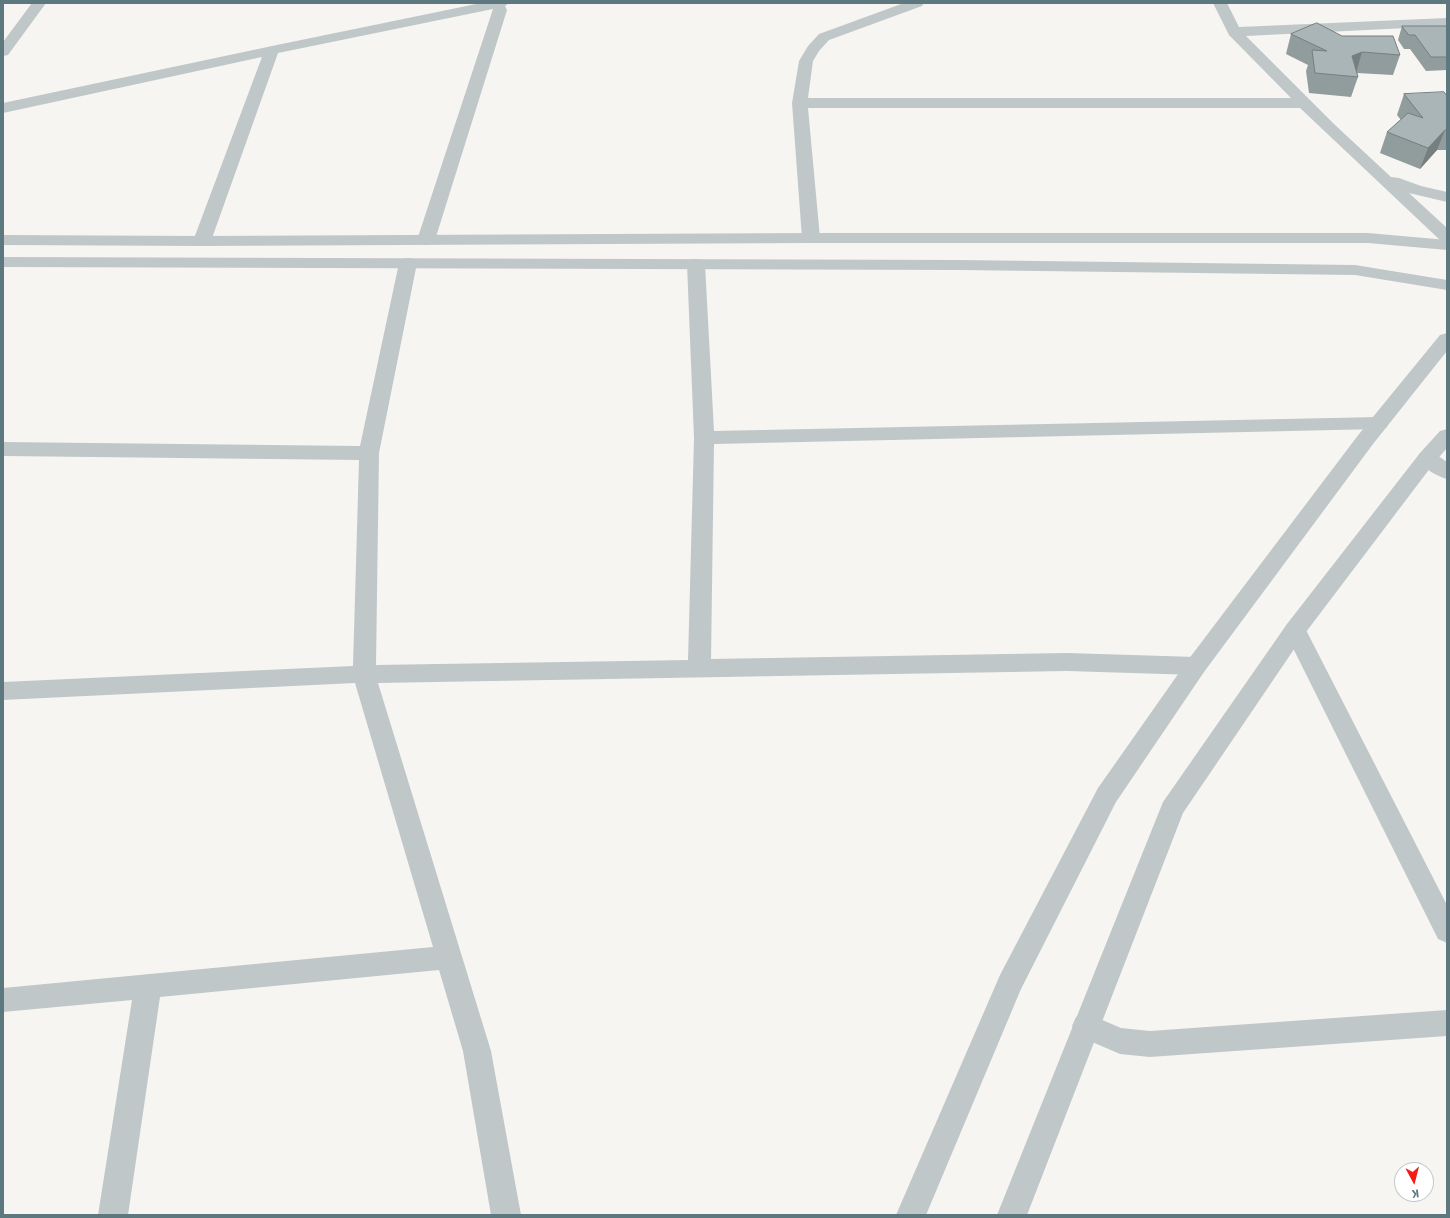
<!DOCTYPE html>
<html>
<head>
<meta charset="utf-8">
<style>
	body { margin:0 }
	#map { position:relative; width:1450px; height:1218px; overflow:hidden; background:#f6f5f2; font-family:"Fira Sans",sans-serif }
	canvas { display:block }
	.frame { position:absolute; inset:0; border:4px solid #5e787f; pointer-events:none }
	.north { position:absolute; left:1394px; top:1162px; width:40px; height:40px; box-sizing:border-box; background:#fff; border:1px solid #bfc9cc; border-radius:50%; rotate:173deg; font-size:11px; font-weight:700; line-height:16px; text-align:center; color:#5e787f }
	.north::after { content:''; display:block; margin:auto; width:14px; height:18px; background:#f21e16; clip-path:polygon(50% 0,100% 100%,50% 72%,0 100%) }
</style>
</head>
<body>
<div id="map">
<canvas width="1450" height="1218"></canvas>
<div class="frame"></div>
<div class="north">K</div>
</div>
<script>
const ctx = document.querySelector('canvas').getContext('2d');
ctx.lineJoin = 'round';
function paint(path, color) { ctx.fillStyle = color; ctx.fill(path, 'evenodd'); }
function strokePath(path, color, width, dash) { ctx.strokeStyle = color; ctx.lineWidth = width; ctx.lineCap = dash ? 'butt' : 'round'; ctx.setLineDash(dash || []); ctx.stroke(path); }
paint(new Path2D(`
	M32 3H46L8 55 3 56V42Z
	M481 3H509L505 6 507 10 435 240 432 244 426 245 420 244 417 240 493 9 278 53 211 241 208 245 202 246 196 245 193 241 262 57 3 113V103L272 46Z
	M904 3H924L922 6 829 40 819 51 813 61 808 98H1291L1229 35 1213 3H1227L1239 27 1447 18V26L1246 36 1334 124 1391 177 1399 178 1421 186 1447 192V202L1409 193 1447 228V242L1441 241 1300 108H808L820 238 817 242 811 243 805 242 802 238 792 103 799 61 808 46 819 34Z
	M408 258 414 259 417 263 379 453 376 665 688 660 694 438 687 264 690 260 696 259 702 260 705 264 714 431 1379 417 1386 418 1389 423 1386 428 1379 429 714 444 711 659 1067 653 1196 657 1204 660 1207 666 1204 672 1196 675 1067 671 378 683 491 1051 521 1215H491L463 1051 439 970 160 997 128 1215H98L132 1000 3 1012V988L433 947 355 683 3 700V682L353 666 359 460 3 456V442L360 446 399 263 402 259Z
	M1427 451 1434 453 1447 462V479C1436 476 1423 468 1417 458L1420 453Z
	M1295 622 1303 624 1306 630 1447 905V943L1438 939 1284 630 1287 624Z
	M1447 1010V1036L1150 1057 1120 1054 1076 1035 1072 1026 1076 1017 1086 1013 1121 1028 1150 1031Z`), '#c0c7c9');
paint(new Path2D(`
	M811 233H1368L1447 240V250L1368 243H811L202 246 3 245V235L202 236Z
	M3 257 959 260 1355 265 1447 280V290L1355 275 959 270 3 267Z
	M1447 333V351L1373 444 1204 672 1116 802 1021 989 926 1215H896L1000 975 1098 788 1188 660 1359 434 1440 335Z
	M1447 429V448L1434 463 1303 636 1183 813 1027 1215H997L1163 802 1287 624 1420 453 1440 431Z`), '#c0c7c9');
paint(new Path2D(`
	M1402 26H1447V70L1426 71 1410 49H1404L1398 40Z
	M1291 34 1342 36 1400 55 1393 75 1357 73 1358 77 1351 97 1309 93 1306 71 1308 65 1286 54Z
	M1404 94 1447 96V150H1437L1420 169 1380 153 1387 132 1401 120 1397 115Z`), '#919c9d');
paint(new Path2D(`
	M1362 52 1356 73 1352 56Z
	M1445 130 1437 150 1420 169 1428 148Z`), '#767f80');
const building = new Path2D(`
	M1317 23 1342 36H1393L1400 55 1362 52 1352 56 1358 77 1315 73 1312 50 1327 51 1291 34Z
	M1402 26H1447V57H1431L1415 35H1409Z
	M1444 92 1447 96V130H1445L1428 148 1387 132 1408 113 1423 118 1404 94Z`);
paint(building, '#a9b5b7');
strokePath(building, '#767f80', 1);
</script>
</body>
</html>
